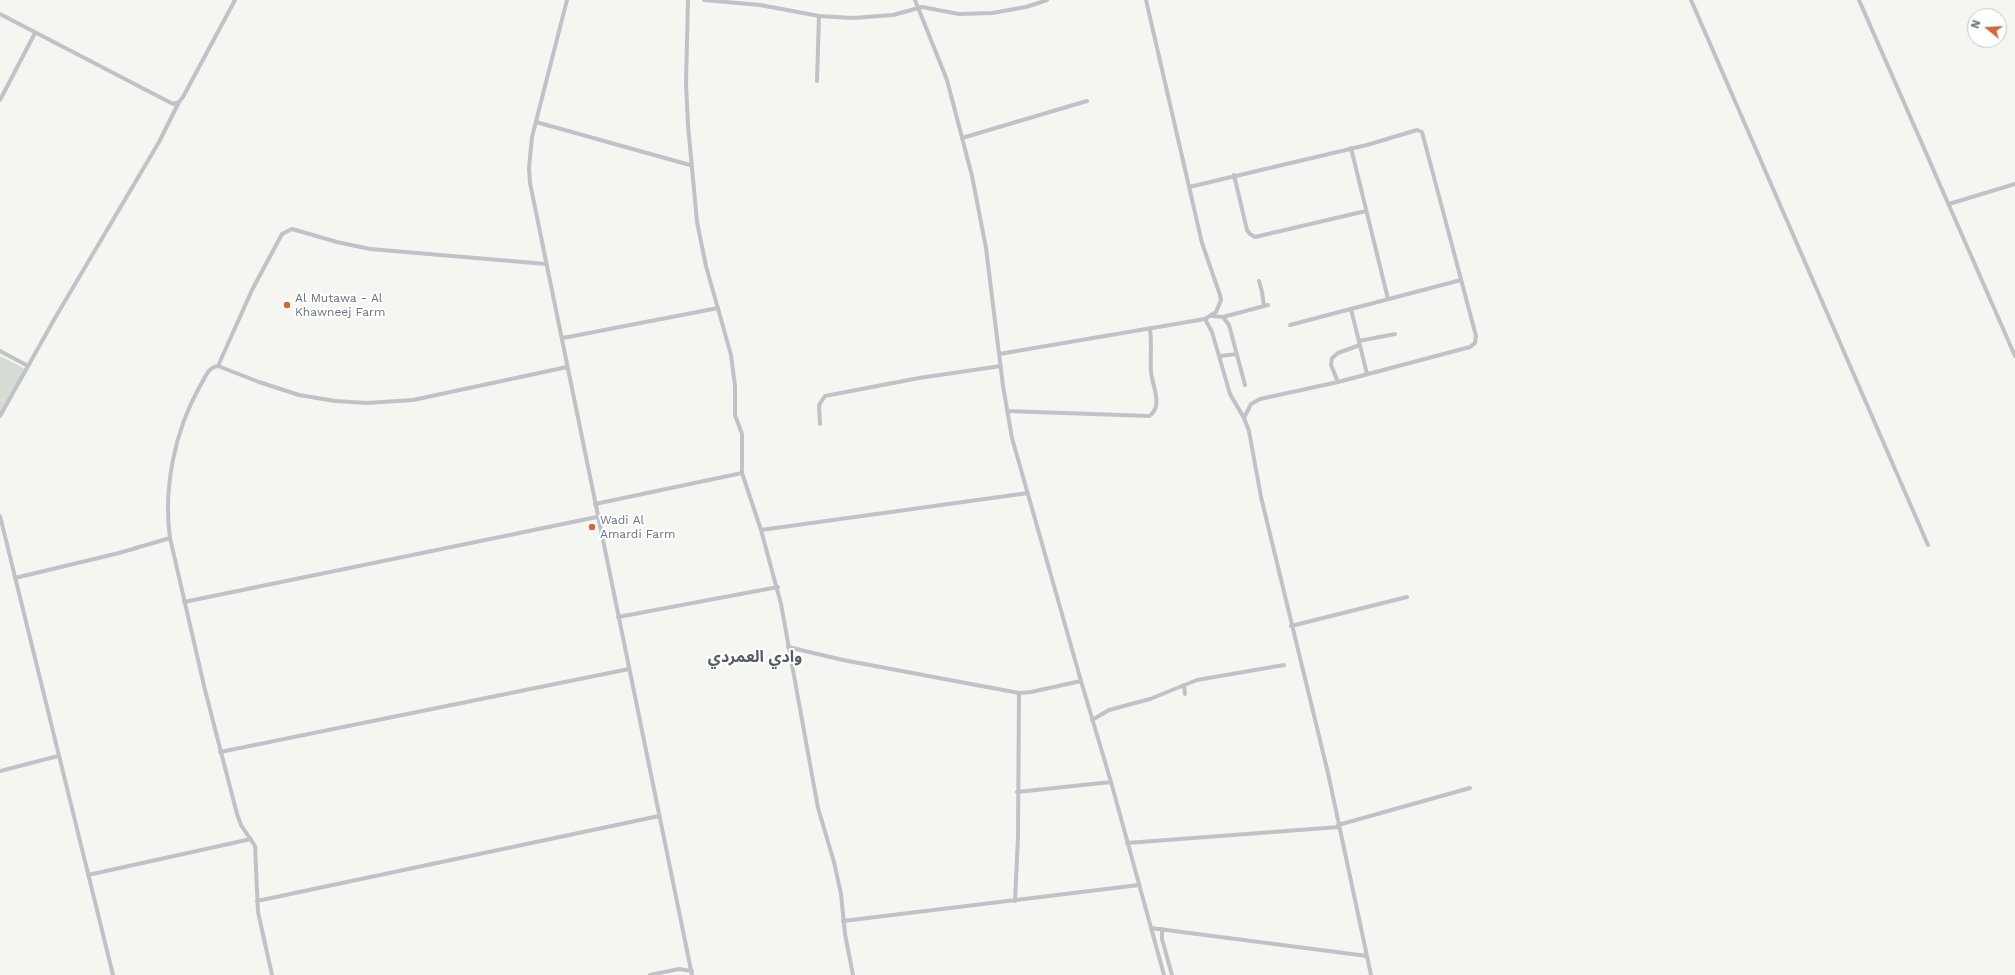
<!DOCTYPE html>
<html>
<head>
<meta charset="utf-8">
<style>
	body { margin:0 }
	#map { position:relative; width:2015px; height:975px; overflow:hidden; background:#f5f5f2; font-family:"Work Sans",sans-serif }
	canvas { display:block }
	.north { position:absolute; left:1967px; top:8px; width:40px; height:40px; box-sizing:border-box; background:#fff; border:1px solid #c2c7cc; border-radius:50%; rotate:288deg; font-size:11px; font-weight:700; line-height:16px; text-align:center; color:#677380 }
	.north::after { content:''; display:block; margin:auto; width:14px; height:18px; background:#cf6838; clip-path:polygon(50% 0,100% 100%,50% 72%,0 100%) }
</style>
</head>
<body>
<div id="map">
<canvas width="2015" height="975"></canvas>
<div class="north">N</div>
</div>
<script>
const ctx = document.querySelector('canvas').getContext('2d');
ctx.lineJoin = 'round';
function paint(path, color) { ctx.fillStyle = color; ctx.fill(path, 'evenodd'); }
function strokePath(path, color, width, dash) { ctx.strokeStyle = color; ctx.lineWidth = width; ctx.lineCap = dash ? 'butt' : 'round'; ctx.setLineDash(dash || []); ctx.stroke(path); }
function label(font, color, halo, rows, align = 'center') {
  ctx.font = font + ' "Work Sans","Noto Sans Arabic",sans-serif'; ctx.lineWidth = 4; ctx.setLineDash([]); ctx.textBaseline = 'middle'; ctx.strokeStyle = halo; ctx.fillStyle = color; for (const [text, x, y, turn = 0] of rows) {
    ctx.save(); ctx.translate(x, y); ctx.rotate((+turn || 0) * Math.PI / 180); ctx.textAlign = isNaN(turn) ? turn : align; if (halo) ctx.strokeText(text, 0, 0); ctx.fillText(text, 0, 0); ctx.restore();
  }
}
paint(new Path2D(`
	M0 356 27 370 0 416Z`), '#d6dbd4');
strokePath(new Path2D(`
	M567 0 532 137 529 168 530 183 692 975
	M688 0 686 83 688 125 697 222 706 266 731 355 735 386V415L742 434V473L761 530 781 604 818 808 834 862 841 894 845 934 853 975
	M704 0 760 5 819 16 853 18 893 15 922 7 959 14 992 13 1026 7 1047 0
	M915 0 947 80 972 176 986 248 1003 386 1012 438 1081 681 1111 782 1164 975
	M1691 0 1928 545
	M1859 0 2015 356
	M0 14 173 104 179 102 183 97 235 0
	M817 81 819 16
	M0 100 35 33
	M536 122 690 165
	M962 138 1087 101
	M1351 148 1388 299
	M1234 175 1247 230 1250 234 1255 237 1366 211
	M1189 187 1367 145 1417 130 1422 132 1476 336 1475 343 1470 347 1338 382 1260 399 1251 404 1244 418
	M1949 204 2015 184
	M1259 281 1262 292 1264 306
	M1351 309 1367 374
	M1212 316 1223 317 1229 325 1245 385
	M1223 317 1268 305
	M1205 319 1212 332 1230 394 1244 418 1249 431 1261 497 1328 773 1371 975
	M1290 325 1461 280
	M563 338 718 308
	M1359 341 1395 334
	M0 351 28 366
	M999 354 1205 319 1216 312 1221 300 1220 295 1202 243 1146 0
	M1220 356 1237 354
	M218 366 252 290 282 234 292 229 337 242 370 249 546 264
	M1338 382 1331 365 1332 358 1338 353 1360 345
	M1007 411 1149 416C1164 407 1152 385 1151 372 1150 357 1152 343 1150 328
	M0 416 55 318 159 142 179 102
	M820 424 819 405 825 396 919 378 1001 366
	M595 504 742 473
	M0 516 113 975
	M761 530 1028 493
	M15 578 119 553 170 538
	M184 602 597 517
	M618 617 778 587
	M1291 626 1407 597
	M788 647 843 660 1019 693 1031 692 1081 681
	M1184 685 1185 694
	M1092 720 1109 710 1150 699 1197 680 1284 665
	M220 752 629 669
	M0 771 58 756
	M1017 792 1111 782
	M1338 825 1470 788
	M1127 843 1339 827
	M88 875 251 839
	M257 901 659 816
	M1015 901 1018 837 1019 693
	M843 921 1139 885
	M1151 928 1367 956
	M1162 929V939L1172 975
	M272 975 258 912 255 846 241 825 237 814 205 690 170 538C163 488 175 430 200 386 205 378 208 367 218 366L259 382 299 395 335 401 367 403 413 400 567 367
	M650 975 679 969 692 971`), '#bfc2c6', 4);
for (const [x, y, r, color] of [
	[287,305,4,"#cf6838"],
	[592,527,4,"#cf6838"]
]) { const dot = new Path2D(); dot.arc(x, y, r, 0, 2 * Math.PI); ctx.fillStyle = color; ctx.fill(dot); strokePath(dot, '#fff', 1.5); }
label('12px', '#677380', '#fff', [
	["Al Mutawa - Al",295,298],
	["Khawneej Farm",295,312],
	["Wadi Al",600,520],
	["Amardi Farm",600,534]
], 'left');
label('bold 16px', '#545d66', '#fff', [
	["وادي العمردي",755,657]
]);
</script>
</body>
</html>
